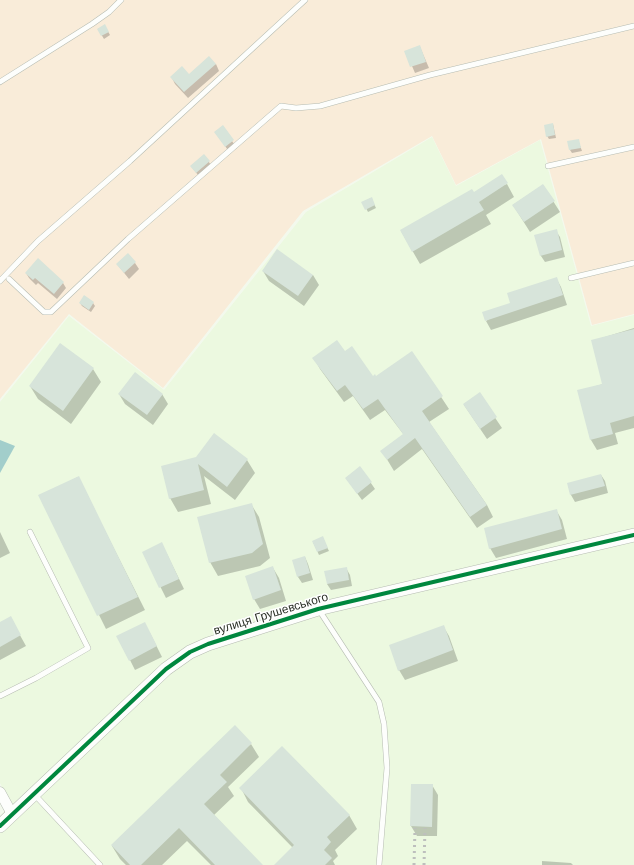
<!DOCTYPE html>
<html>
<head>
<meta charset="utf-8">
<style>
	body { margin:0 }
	canvas { display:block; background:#f3f9ed }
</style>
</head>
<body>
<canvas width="634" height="865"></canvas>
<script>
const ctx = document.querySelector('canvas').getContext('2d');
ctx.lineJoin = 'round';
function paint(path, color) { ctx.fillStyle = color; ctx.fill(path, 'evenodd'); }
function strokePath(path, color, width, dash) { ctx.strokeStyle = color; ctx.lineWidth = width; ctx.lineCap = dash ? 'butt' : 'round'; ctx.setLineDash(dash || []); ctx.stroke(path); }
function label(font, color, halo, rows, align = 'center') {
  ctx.font = font + ' "Work Sans",sans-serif'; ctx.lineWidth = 3; ctx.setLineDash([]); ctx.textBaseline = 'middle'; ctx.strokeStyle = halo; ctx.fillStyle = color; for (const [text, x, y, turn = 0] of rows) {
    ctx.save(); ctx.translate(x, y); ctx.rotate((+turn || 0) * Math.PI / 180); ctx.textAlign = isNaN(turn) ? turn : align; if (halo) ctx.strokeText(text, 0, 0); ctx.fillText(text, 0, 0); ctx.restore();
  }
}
paint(new Path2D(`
	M432 137 456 186 540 140 591 326 634 315V865H0V816L11 805 0 783V402L69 316 164 390 306 212Z`), '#ecf9e0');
paint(new Path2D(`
	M0 0H634V314L592 325 541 139 456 185 432 136 303 211 163 388 69 314 0 399Z`), '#f9ecd9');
paint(new Path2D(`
	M0 440 15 446 0 473Z`), '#a2cecb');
paint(new Path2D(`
	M105 26 110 35 104 39 98 29Z
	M420 47 429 68 415 73 406 52Z
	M216 64 219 71 188 98 175 84 172 78 189 75Z
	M553 124 556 138 549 139 547 136Z
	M222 127 237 148 230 153 215 132Z
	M578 140 582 151 572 153 570 150Z
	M204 155 213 168 201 179 191 166Z
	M507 184 514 197 486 215 491 224 420 264 401 231 474 194Z
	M543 185 560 212 530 232 513 205Z
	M371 198 376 208 368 212 363 202Z
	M556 231 560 237 565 257 545 262 541 256 536 236Z
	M135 263 139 269 129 279 117 264Z
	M263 271 313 275 319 285 304 306 269 281Z
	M26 273 63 283 66 288 57 299 38 283 36 285 29 278Z
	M556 278 561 287 567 305 491 330 486 321 512 303Z
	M80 303H93L95 306 91 312 82 306Z
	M634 328V428L615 433 618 444 597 450 591 440 579 391 603 384 592 341Z
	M345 352 373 377H376L412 353 449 409 429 422 487 505 493 517 477 528 422 449 394 471 382 451 404 435 385 410 370 420 353 396 344 402 320 369 314 358Z
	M93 369 101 382 71 424 38 399 30 386Z
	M119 394H162L168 404 153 425 125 404Z
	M479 394 502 428 487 439 464 405Z
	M247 460 255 473 235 500 204 476 211 504 178 512 170 498 162 467Z
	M360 467 375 489 362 500 346 478Z
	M601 475 605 481 608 493 575 502 571 495 568 484Z
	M78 477 145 610 106 629 40 496Z
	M251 504 259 517 270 558 260 566 218 576 210 562Z
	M556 510 562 520 567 539 496 558 490 548Z
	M0 532 10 553 0 558Z
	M324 541 329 551 319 555 313 542Z
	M143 552 167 554 184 589 166 598Z
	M305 557 308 564 313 580 302 583 298 577Z
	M273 568 279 578 286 601 260 609 254 599Z
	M346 568 350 575 352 586 331 590 327 584Z
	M0 623 16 628 26 646 0 660Z
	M443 626 449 636 458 661 405 680 399 670Z
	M150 633 162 657 135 670 130 660Z
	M251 744 259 757 228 787 234 796 214 815 261 865H211L187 841 162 865H126L120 859 112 846Z
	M432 785 438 795 437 836H417L411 826Z
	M241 788 349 815 357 829 335 850 338 856 333 861 335 865H275L293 848 248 802Z
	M542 861 571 863 573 865H542Z`), '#0003');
paint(new Path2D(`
	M105 24 109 32 101 36 97 29Z
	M420 45 426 62 410 67 404 51Z
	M209 56 216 64 184 92 170 77 182 66 189 74Z
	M553 123 555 135 546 137 544 125Z
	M223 125 234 140 225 147 214 132Z
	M579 139 581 148 569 150 567 141Z
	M204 154 210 161 196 173 190 166Z
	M502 174 508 183 479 202 484 210 412 252 400 230 472 189 474 192Z
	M543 184 555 201 524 222 512 205Z
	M372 197 375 205 365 210 361 202Z
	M557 229 562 250 540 256 534 235Z
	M277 249 313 275 298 296 262 271Z
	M128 253 136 262 124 273 116 264Z
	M38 258 64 282 54 294 35 278 33 280 25 273Z
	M557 277 563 295 485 321 482 312 510 303 507 293Z
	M84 295 94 302 89 310 79 303Z
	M634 329V416L610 423 613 434 590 440 577 390 602 384 591 340Z
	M337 340 345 351 352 346 373 376 375 374 376 376 412 351 443 396 422 411 487 505 470 517 415 438 387 460 380 451 403 434 378 399 363 409 345 385 337 391 312 358Z
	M60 343 94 368 63 411 29 386Z
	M135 372 163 394 147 415 118 394Z
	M480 392 497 417 480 429 463 404Z
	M214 433 248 459 227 487 198 464 204 490 169 499 161 466 196 457Z
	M360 466 372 482 357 494 345 478Z
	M601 474 605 486 570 495 567 483Z
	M79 476 138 597 97 616 38 495Z
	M252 503 263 544 252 553 209 563 197 517Z
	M557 509 562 529 489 549 484 528Z
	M323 536 328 548 317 552 312 541Z
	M162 542 179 579 159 588 142 552Z
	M305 556 310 573 297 577 292 560Z
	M273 566 281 590 253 600 245 576Z
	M347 567 349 580 327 584 324 571Z
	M11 616 21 635 0 647V622Z
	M145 622 157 646 129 661 116 636Z
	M444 625 453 650 398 671 389 645Z
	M235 725 252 743 220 775 227 782 204 804 263 865H215L179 828 141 865H130L111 845Z
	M282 746 350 815 327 837 331 842 324 850 332 858 325 865H274L294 845 239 788Z
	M411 784H433L432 827 410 826Z`), '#d7e4da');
const service = new Path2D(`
	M0 82 92 24 109 12 121 0
	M548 166 634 147
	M571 278 634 263
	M9 279 44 312H51L128 239 281 106 296 108 320 106 430 75 634 26
	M0 281 38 241 130 161 305 0
	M319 610 379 702 384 724 387 768 379 865
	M0 696 36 678 88 648 30 532
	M34 794 100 865`);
const minor = new Path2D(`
	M0 792 12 814`);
const tertiary = new Path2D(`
	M0 826 166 669 190 652 208 644 318 609 634 535`);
strokePath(service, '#b6bcb2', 6);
strokePath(minor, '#b6bcb2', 11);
strokePath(tertiary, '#b6bcb2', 14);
strokePath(service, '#fdfefc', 5);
strokePath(minor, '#fdfefc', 10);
strokePath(tertiary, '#fdfefc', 13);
strokePath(new Path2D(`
	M414 865 415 828
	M424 865 425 828`), '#bdbfbd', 3, [2, 4]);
strokePath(new Path2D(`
	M0 826 166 669 190 652 208 644 318 609 634 535`), '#00873e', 4);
label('12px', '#2a3026', '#fff', [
	["вулиця Грушевського",271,614,-17]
]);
</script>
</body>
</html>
